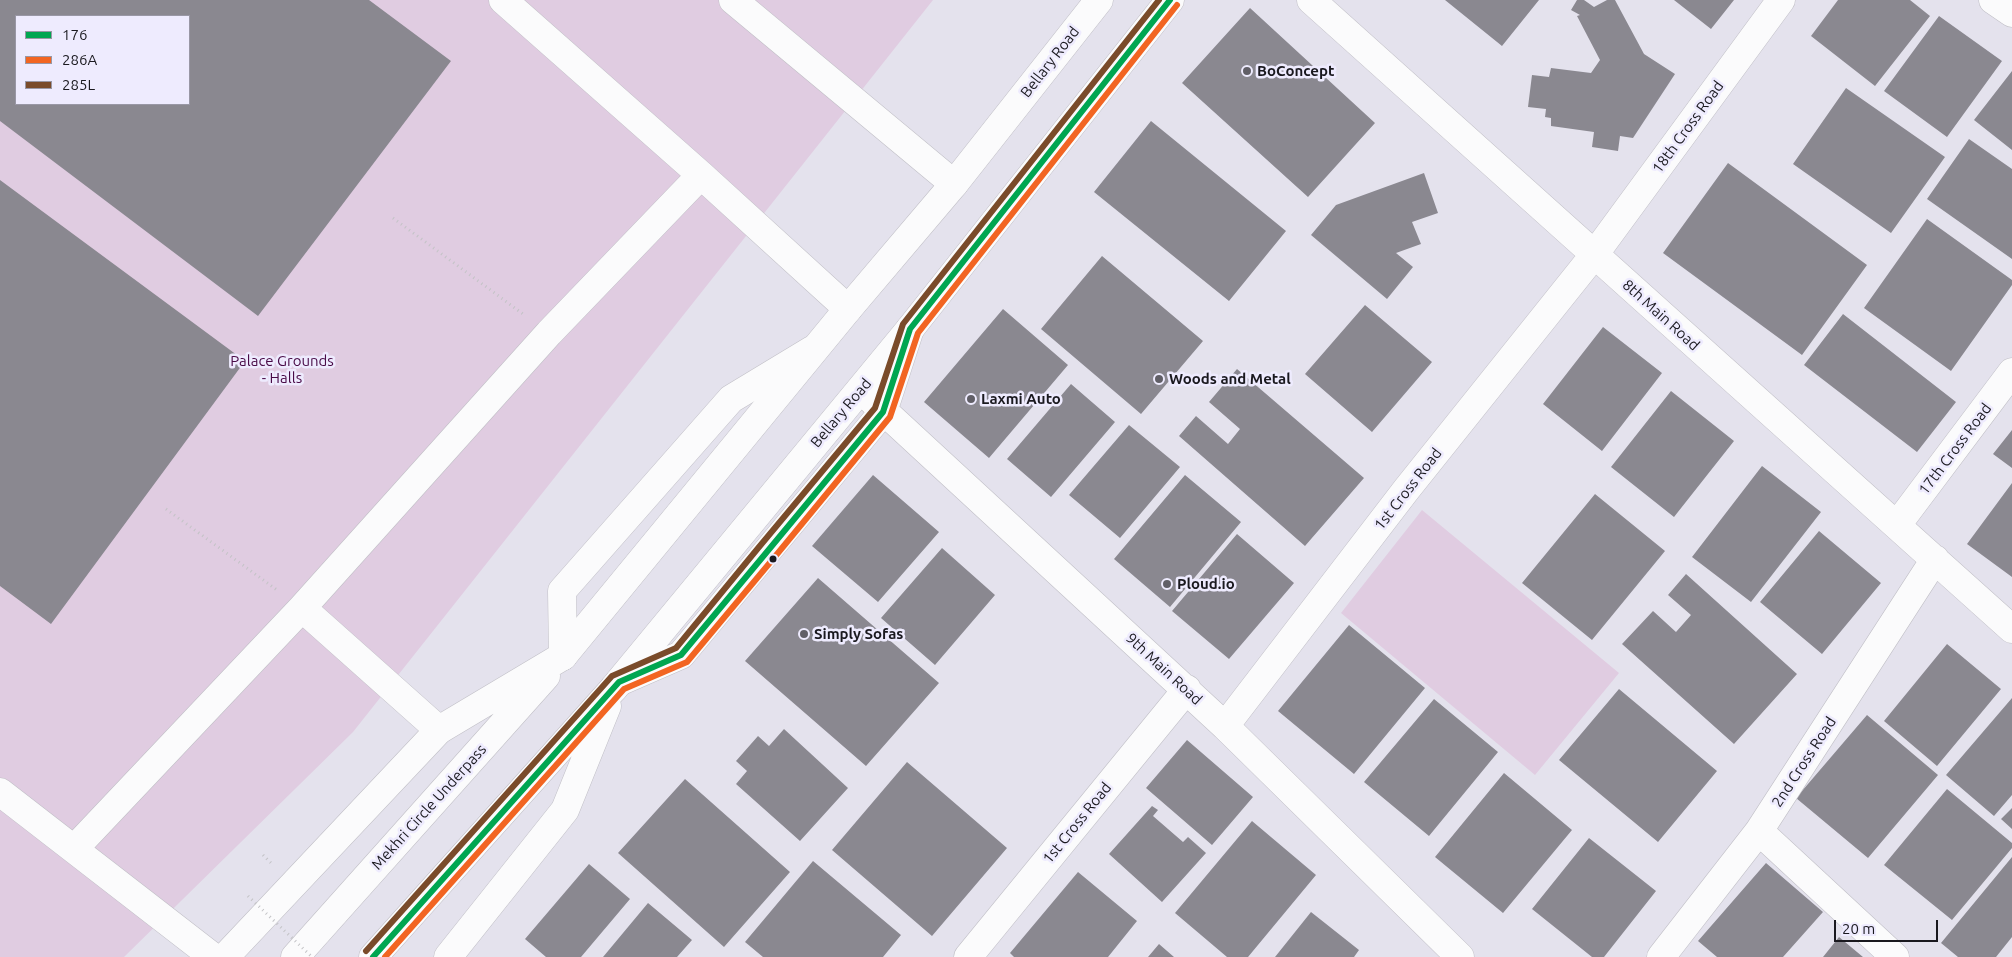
<!DOCTYPE html>
<html>
<head>
<meta charset="utf-8">
<style>
	body { margin:0 }
	#map { position:relative; width:2012px; height:957px; overflow:hidden; background:#e4e2ed; font-family:Ubuntu,sans-serif }
	canvas { display:block }
	.legend { position:absolute; left:15px; top:15px; width:175px; height:90px; box-sizing:border-box; background:#eeebfe; border:1px solid #9997a5; margin:0; padding:6px 9px; list-style:none; font-size:15px; color:#1a191f }
	.legend li { display:flex; align-items:center; gap:10px; height:25px }
	.legend b { width:25px; border:1px solid #9997a5 }
	.scale { position:absolute; left:1834px; top:920px; width:104px; height:22px; box-sizing:border-box; border:2px solid #1a191f; border-top:0; padding-left:6px; font-size:15px; line-height:18px; white-space:nowrap; color:#1a191f; -webkit-text-stroke:4px #eeebfe; paint-order:stroke }
</style>
</head>
<body>
<div id="map">
<canvas width="2012" height="957"></canvas>
<ul class="legend">
<li><b style="height:6px;background:#00a651"></b>176</li>
<li><b style="height:6px;background:#f26522"></b>286A</li>
<li><b style="height:6px;background:#7a4b2a"></b>285L</li>
</ul>
<div class="scale">20 m</div>
</div>
<script>
const ctx = document.querySelector('canvas').getContext('2d');
ctx.lineJoin = 'round';
function paint(path, color) { ctx.fillStyle = color; ctx.fill(path, 'evenodd'); }
function strokePath(path, color, width, dash) { ctx.strokeStyle = color; ctx.lineWidth = width; ctx.lineCap = dash ? 'butt' : 'round'; ctx.setLineDash(dash || []); ctx.stroke(path); }
function label(font, color, halo, rows, align = 'center') {
  ctx.font = font + ' Ubuntu,sans-serif'; ctx.lineWidth = 5; ctx.setLineDash([]); ctx.textBaseline = 'middle'; ctx.strokeStyle = halo; ctx.fillStyle = color; for (const [text, x, y, turn = 0] of rows) {
    ctx.save(); ctx.translate(x, y); ctx.rotate((+turn || 0) * Math.PI / 180); ctx.textAlign = isNaN(turn) ? turn : align; if (halo) ctx.strokeText(text, 0, 0); ctx.fillText(text, 0, 0); ctx.restore();
  }
}
paint(new Path2D(`
	M0 0H933L353 732 124 957H0ZM16 16H189V104H16Z
	M1422 510 1619 673 1535 775 1341 613Z`), '#e0cce1');
paint(new Path2D(`
	M0 0H369L451 61 258 316 0 121ZM16 16H189V104H16Z
	M1445 0H1539L1502 46Z
	M1577 0H1584L1594 7 1607 0H1615L1644 54 1675 74 1633 138 1620 136 1618 151 1592 147 1594 132 1551 126V118L1545 117 1546 109 1528 107 1532 75 1549 77 1551 68 1591 73 1600 60 1577 16 1580 15 1571 10Z
	M1674 0H1734L1711 29Z
	M1838 0H1910L1930 16 1875 86 1811 36Z
	M1250 8 1375 123 1308 197 1182 83Z
	M1939 16 2002 61 1947 137 1884 91Z
	M2012 71V150L1974 120Z
	M1846 88 1945 157 1891 233 1793 164Z
	M1151 121 1286 231 1229 301 1094 192Z
	M1969 139 2012 169V259L1927 199Z
	M1728 163 1867 265 1802 355 1663 253Z
	M1424 173 1438 213 1412 222 1421 244 1396 253 1413 267 1387 299 1311 235 1336 205Z
	M0 180 245 361 51 624 0 586Z
	M1927 219 2012 280V285L1951 371 1864 308Z
	M1102 256 1203 341 1141 414 1041 329Z
	M1365 305 1432 362 1372 432 1305 374Z
	M1003 309 1068 365 989 458 924 402Z
	M1843 314 1956 402 1917 452 1804 365Z
	M1603 327 1662 373 1602 451 1543 404Z
	M1237 369 1364 478 1305 546 1179 436 1196 416 1228 444 1240 429 1209 402Z
	M1071 384 1115 422 1051 497 1007 459Z
	M1671 391 1734 441 1674 517 1611 467Z
	M1129 425 1180 467 1120 538 1069 495Z
	M2012 430V468L1993 454Z
	M1762 466 1821 512 1751 602 1692 557Z
	M873 475 939 532 878 602 812 546Z
	M1185 475 1241 522 1170 607 1114 559Z
	M2012 483V577L1967 544Z
	M1595 494 1665 551 1592 640 1522 583Z
	M1819 531 1881 583 1822 654 1760 602Z
	M1237 534 1294 583 1229 659 1172 611Z
	M942 548 995 595 935 665 881 618Z
	M1686 574 1797 674 1734 744 1622 644 1653 611 1676 632 1691 615 1668 595Z
	M818 578 939 683 866 766 745 661Z
	M1349 625 1425 688 1354 774 1278 711Z
	M1947 644 2001 689 1937 766 1884 721Z
	M1619 689 1717 771 1658 842 1559 760Z
	M2012 698V795L1994 816 1946 775Z
	M1434 699 1498 752 1429 836 1364 782Z
	M1867 715 1938 775 1868 858 1796 798Z
	M784 729 848 788 800 841 736 784 747 771 736 761 758 736 769 746Z
	M1187 740 1253 797 1212 845 1146 788Z
	M907 762 1007 848 932 936 832 850Z
	M1504 773 1572 830 1503 913 1435 857Z
	M685 779 790 872 724 947 618 853Z
	M1947 789 2012 843V848L1952 920 1884 865Z
	M1152 806 1158 810 1153 816 1183 842 1188 837 1206 853 1162 902 1109 854Z
	M2012 808V829L2001 819Z
	M1252 821 1316 875 1248 957H1227L1175 913Z
	M1589 838 1656 891 1604 957H1592L1532 909Z
	M2012 857V937L1996 957H1958L1941 943Z
	M813 861 901 935 883 957H763L745 942Z
	M1766 863 1823 912 1783 957H1717L1698 941Z
	M589 864 630 899 581 957H546L525 939Z
	M1078 872 1137 921 1108 957H1014L1010 953Z
	M648 903 692 940 677 957H603Z
	M1311 912 1359 950 1354 957H1275Z
	M1839 937 1863 957H1823Z
	M1159 944 1174 957H1148Z`), '#8a8890');
const minor = new Path2D(`
	M503 0 701 175 848 309
	M733 0 954 184
	M1311 0 2012 629
	M1993 0 2012 13
	M861 390 1225 726 1460 957
	M1897 525 2012 372
	M302 608 439 730
	M563 656 562 591 731 399 812 350
	M619 682 681 655 883 412 910 329
	M1225 726 1406 490 1594 255 1781 0
	M0 792 213 957
	M1759 831 1895 957
	M74 849 302 608 549 333 701 175
	M968 957 1187 689
	M1661 957 1759 831 1935 559`);
const major = new Path2D(`
	M563 656 848 309 954 184 1099 0
	M614 688 910 329 1170 0`);
const highway = new Path2D(`
	M225 957 439 730 563 656
	M295 957 546 676
	M373 957 614 688
	M448 957 565 810 607 706`);
strokePath(minor, '#c0bfc6', 29);
strokePath(major, '#c0bfc6', 29);
strokePath(highway, '#c0bfc6', 29);
strokePath(new Path2D(`
	M393 218 523 314
	M166 509 277 590
	M263 855 272 864`), '#c3c3c6', 3, [1, 4]);
strokePath(minor, '#fbfbfc', 28);
strokePath(major, '#fbfbfc', 28);
strokePath(highway, '#fbfbfc', 28);
strokePath(new Path2D(`
	M248 896 312 957`), '#c3c3c6', 3, [1, 4]);
strokePath(new Path2D(`
	M373 957 619 682 681 655 766 553 883 412 910 329 1170 0`), '#00a651', 6);
strokePath(new Path2D(`
	M385 957 624 689 687 662 773 559 890 417 918 333 1177 5`), '#f26522', 6);
strokePath(new Path2D(`
	M366 951 612 676 676 648 759 547 875 408 903 324 1159 0`), '#7a4b2a', 6);
for (const [x, y, r, color] of [
	[1247,71,5,"#615f67"],
	[1159,379,5,"#615f67"],
	[971,399,5,"#615f67"],
	[773,559,4.5,"#1a191f"],
	[1167,584,5,"#615f67"],
	[804,634,5,"#615f67"]
]) { const dot = new Path2D(); dot.arc(x, y, r, 0, 2 * Math.PI); ctx.fillStyle = color; ctx.fill(dot); strokePath(dot, '#eeebfe', 2); }
label('15px', '#1a191f', '#eeebfe', [
	["Bellary Road",1050,62,-52],
	["18th Cross Road",1688,127,-54],
	["8th Main Road",1661,315,42],
	["Bellary Road",841,413,-50],
	["17th Cross Road",1955,449,-53],
	["1st Cross Road",1408,489,-52],
	["9th Main Road",1164,669,43],
	["2nd Cross Road",1804,762,-57],
	["Mekhri Circle Underpass",429,807,-48],
	["1st Cross Road",1077,823,-51]
]);
label('bold 15px', '#1a191f', '#eeebfe', [
	["BoConcept",1257,71],
	["Woods and Metal",1169,379],
	["Laxmi Auto",981,399],
	["Ploud.io",1177,584],
	["Simply Sofas",814,634]
], 'left');
label('15px', '#490b47', '#eeebfe', [
	["Palace Grounds",282,361],
	["- Halls",282,378]
]);
</script>
</body>
</html>
